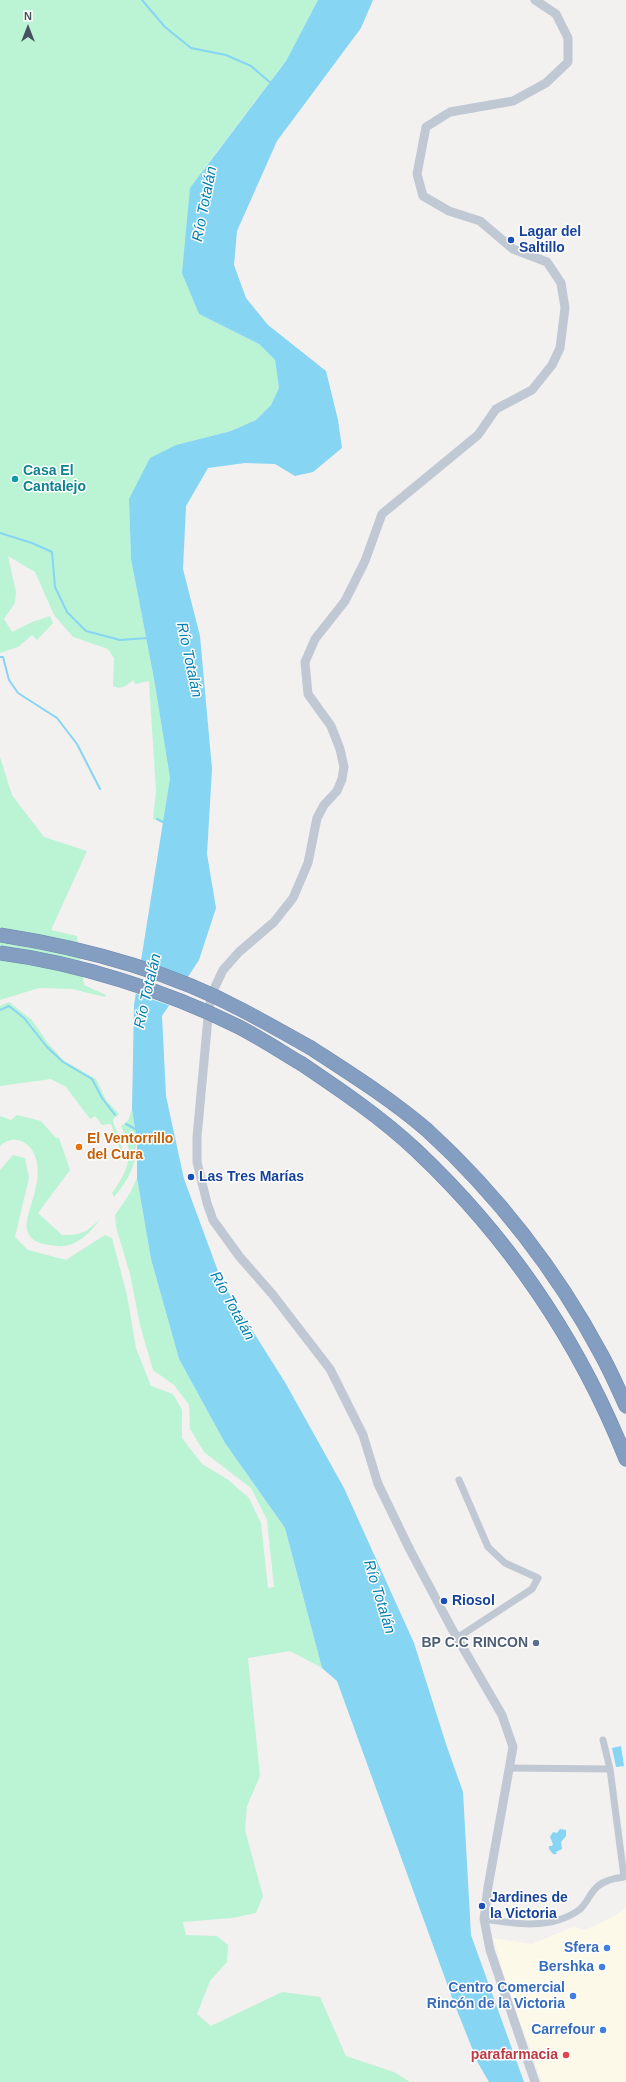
<!DOCTYPE html>
<html>
<head>
<meta charset="utf-8">
<style>
	body { margin:0 }
	#map { position:relative; width:626px; height:2082px; overflow:hidden; background:#f3f0f0; font-family:Helvetica,sans-serif }
	canvas { display:block }
	.north { position:absolute; left:8px; top:8px; width:40px; height:40px; -webkit-text-stroke:3px #fff; paint-order:stroke; rotate:0deg; font-size:11px; font-weight:700; line-height:16px; text-align:center; color:#46525f }
	.north::after { content:''; display:block; margin:auto; width:14px; height:18px; background:#46525f; clip-path:polygon(50% 0,100% 100%,50% 72%,0 100%) }
</style>
</head>
<body>
<div id="map">
<canvas width="626" height="2082"></canvas>
<div class="north">N</div>
</div>
<script>
const ctx = document.querySelector('canvas').getContext('2d');
ctx.lineJoin = 'round';
function paint(path, color) { ctx.fillStyle = color; ctx.fill(path, 'evenodd'); }
function strokePath(path, color, width, dash) { ctx.strokeStyle = color; ctx.lineWidth = width; ctx.lineCap = dash ? 'butt' : 'round'; ctx.setLineDash(dash || []); ctx.stroke(path); }
function label(font, color, halo, rows, align = 'center') {
  ctx.font = font + ' Helvetica,sans-serif'; ctx.lineWidth = 3; ctx.setLineDash([]); ctx.textBaseline = 'middle'; ctx.strokeStyle = halo; ctx.fillStyle = color; for (const [text, x, y, turn = 0] of rows) {
    ctx.save(); ctx.translate(x, y); ctx.rotate((+turn || 0) * Math.PI / 180); ctx.textAlign = isNaN(turn) ? turn : align; if (halo) ctx.strokeText(text, 0, 0); ctx.fillText(text, 0, 0); ctx.restore();
  }
}
paint(new Path2D(`
	M626 1908V2082H542L507 1985 493 1938 532 1944 573 1927 585 1930 614 1916Z`), '#fdf9e9');
paint(new Path2D(`
	M0 0H318L286 61 203 170 199 314 259 344 275 360 279 388 271 405 256 420 231 431 176 445 129 499 131 559 154 679 170 778 163 823 153 819 156 791 149 681 135 684 133 680C126 686 122 690 113 686L114 658 108 649 73 637 54 615 35 572 8 556 16 592 15 603 4 619 12 632 32 622 50 616 53 623 37 640 32 635 18 647 0 653Z
	M0 757 12 795 44 837 87 851 51 930 77 936 84 985 106 995 105 997 72 989 39 988 0 1000Z
	M9 1002 32 1020 47 1042 63 1060 96 1079 106 1100 119 1114 113 1119C115 1134 123 1137 122 1154L111 1124 102 1125 95 1116 90 1119 66 1087 51 1079 0 1086V1006Z
	M132 1109C138 1149 141 1165 114 1197L112 1193C129 1170 135 1153 121 1126L128 1121Z
	M17 1115 41 1121 56 1138H59L70 1170 38 1213 62 1235C81 1235 86 1233 100 1219 91 1232 76 1248 58 1246 48 1245 33 1244 28 1233 20 1216 50 1179 32 1150 29 1145 23 1141 17 1140 11 1139 4 1142 0 1146V1116L11 1120Z
	M13 1155 25 1158 29 1178 15 1237 28 1250 66 1260 105 1235 112 1238 127 1295 136 1348 151 1386 173 1394 182 1410V1438L202 1464 227 1479 249 1498 261 1523 268 1588 274 1587 267 1520 251 1488 204 1452 190 1429 189 1405 174 1385 153 1370 140 1325 130 1274 116 1227 115 1215 130 1193 137 1178 151 1259 179 1359 225 1443 285 1528 322 1668 290 1651 248 1658 260 1776 247 1806 245 1830 263 1896 256 1913 232 1918 183 1922 186 1935 217 1936 228 1945 227 1962 210 1981 197 2014 211 2026 282 1992 320 1997 346 2056 394 2072 410 2082H0V1170Z`), '#bbf3d5');
paint(new Path2D(`
	M318 0H373L361 28 277 141 237 231 234 265 246 298 268 325 326 371 338 420 342 448 313 472 295 476 275 464 245 463 208 468 186 506 183 569 200 636 212 769 207 854 216 908 199 960 162 1016 166 1096 184 1179 222 1282 286 1384 344 1488 414 1643 446 1744 463 1792 471 1935 524 2082H489L478 2063 454 2003 337 1681 322 1668 285 1528 225 1443 179 1359 151 1259 137 1178V1142L132 1109 134 1005 170 778 154 679 131 559 129 499 150 458 176 445 231 431 256 420 271 405 279 388 275 360 259 344 199 314 182 273 190 188 286 61Z
	M621 1746 624 1766 616 1767 612 1748Z
	M560 1829 566 1830V1836L561 1842 562 1849 556 1852 557 1854H553L549 1849V1846H552L553 1844 550 1837 553 1832 557 1833Z`), '#85d5f3');
paint(new Path2D(`
	M139 962 189 980 171 1006 134 993Z`), '#f3f0f0');
strokePath(new Path2D(`
	M142 0 165 27 191 48 226 55 251 66 272 84
	M0 533 32 543 52 552 55 587 67 612 86 631 120 640 148 638
	M0 657H3L9 680 18 693 57 718 77 744 100 789
	M157 819 165 823
	M0 1010 9 1006 24 1018 47 1047 63 1062 92 1079 102 1098 115 1115
	M126 1124 137 1130`), '#85d5f3', 2);
const motorway = new Path2D(`
	M311 1048C351 1074 391 1099 427 1130 496 1193 557 1271 601 1354 610 1370 618 1388 626 1406
	M302 1064C342 1091 382 1118 417 1151 510 1239 579 1341 626 1459`);
strokePath(motorway, '#6f89ae', 15);
strokePath(new Path2D(`
	M457 1638 532 1589 538 1578 505 1563 488 1547 459 1480
	M603 1740 610 1769 624 1877
	M509 1768 610 1769
	M484 1919C515 1924 551 1930 579 1910 587 1904 590 1892 598 1886 604 1881 616 1878 624 1877`), '#c0c9d3', 7);
strokePath(new Path2D(`
	M535 2082 490 1950 484 1919 488 1887 513 1747 502 1715 452 1629 410 1550 378 1484 363 1435 330 1369 273 1295 239 1256 213 1220 207 1203 197 1162V1137L209 1007 214 989 223 970 239 952 274 922 293 898 308 863 317 818 324 805 337 791 342 779 344 767 340 749 331 726 308 694 305 662 315 639 345 601 365 561 382 514 478 435 496 409 532 390 552 365 560 348 565 308 561 283 547 262 513 249 480 221 449 211 423 196 417 174 426 127 450 112 513 101 546 83 568 62V38L556 14 535 0`), '#c0c9d3', 9);
strokePath(motorway, '#849ec2', 14);
const motorwayBridge = new Path2D(`
	M0 935C83 948 167 970 242 1010 265 1022 288 1035 311 1048
	M0 953C77 963 167 991 237 1026 259 1037 280 1051 302 1064`);
strokePath(motorwayBridge, '#6f89ae', 15, []);
strokePath(motorwayBridge, '#849ec2', 14);
for (const [x, y, r, color] of [
	[511,240,4,"#1a4fb4"],
	[15,479,4,"#0f9aa8"],
	[79,1147,4,"#e8710a"],
	[191,1177,4,"#1a4fb4"],
	[444,1601,4,"#1a4fb4"],
	[536,1643,4,"#5c6f8a"],
	[482,1906,4,"#1a4fb4"],
	[607,1948,4,"#3f7fe0"],
	[602,1967,4,"#3f7fe0"],
	[573,1996,4,"#3f7fe0"],
	[603,2030,4,"#3f7fe0"],
	[566,2055,4,"#e0444e"]
]) { const dot = new Path2D(); dot.arc(x, y, r, 0, 2 * Math.PI); ctx.fillStyle = color; ctx.fill(dot); strokePath(dot, '#fff', 1.5); }
label('bold 14px', '#164399', '#fff', [
	["Lagar del",519,232],
	["Saltillo",519,248],
	["Las Tres Marías",199,1177],
	["Riosol",452,1601],
	["Jardines de",490,1898],
	["la Victoria",490,1914]
], 'left');
label('bold 14px', '#0d838f', '#fff', [
	["Casa El",23,471],
	["Cantalejo",23,487]
], 'left');
label('bold 14px', '#c56008', '#fff', [
	["El Ventorrillo",87,1139],
	["del Cura",87,1155]
], 'left');
label('bold 14px', '#4e5e75', '#fff', [
	["BP C.C RINCON",528,1643]
], 'right');
label('bold 14px', '#366cbe', '#fff', [
	["Sfera",599,1948],
	["Bershka",594,1967],
	["Centro Comercial",565,1988],
	["Rincón de la Victoria",565,2004],
	["Carrefour",595,2030]
], 'right');
label('bold 14px', '#be3a42', '#fff', [
	["parafarmacia",558,2055]
], 'right');
label('italic 15px', '#027faf', '#fff', [
	["Río Totalán",205,204,-79],
	["Río Totalán",189,660,78],
	["Río Totalán",148,991,-77],
	["Río Totalán",232,1306,61],
	["Río Totalán",379,1597,73]
]);
</script>
</body>
</html>
